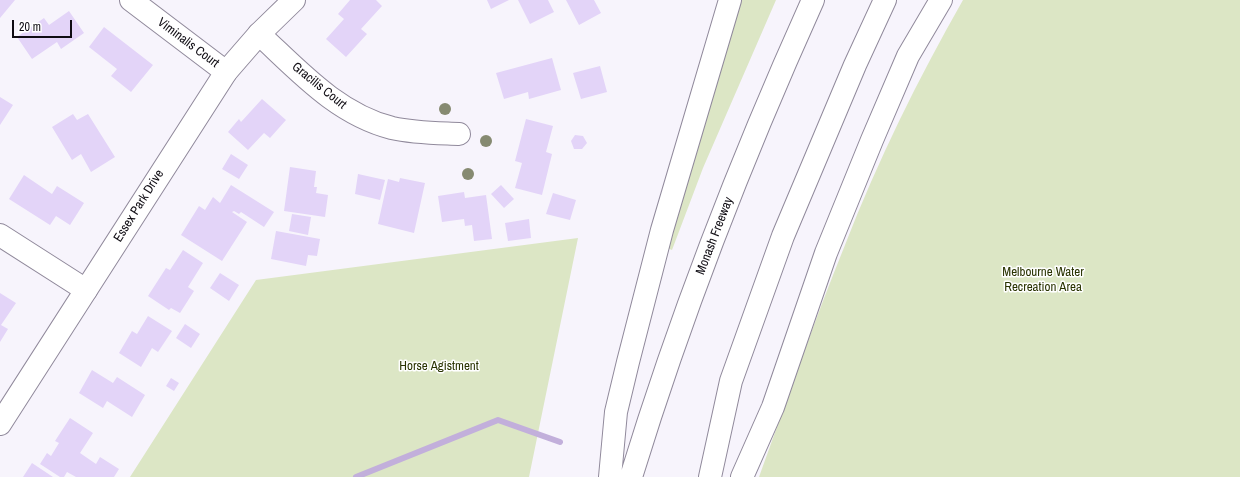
<!DOCTYPE html>
<html>
<head>
<meta charset="utf-8">
<style>
	body { margin:0 }
	#map { position:relative; width:1240px; height:477px; overflow:hidden; background:#f7f4fc; font-family:"Archivo Narrow",sans-serif }
	canvas { display:block }
	.scale { position:absolute; left:12px; top:20px; width:60px; height:18px; box-sizing:border-box; border:2px solid #0f0c13; border-top:0; padding-left:5px; font-size:12px; line-height:14px; white-space:nowrap; color:#0f0c13; -webkit-text-stroke:3px #fff; paint-order:stroke }
</style>
</head>
<body>
<div id="map">
<canvas width="1240" height="477"></canvas>
<div class="scale">20 m</div>
</div>
<script>
const ctx = document.querySelector('canvas').getContext('2d');
ctx.lineJoin = 'round';
function paint(path, color) { ctx.fillStyle = color; ctx.fill(path, 'evenodd'); }
function strokePath(path, color, width, dash) { ctx.strokeStyle = color; ctx.lineWidth = width; ctx.lineCap = dash ? 'butt' : 'round'; ctx.setLineDash(dash || []); ctx.stroke(path); }
function label(font, color, halo, rows, align = 'center') {
  ctx.font = font + ' "Archivo Narrow",sans-serif'; ctx.lineWidth = 3; ctx.setLineDash([]); ctx.textBaseline = 'middle'; ctx.strokeStyle = halo; ctx.fillStyle = color; for (const [text, x, y, turn = 0] of rows) {
    ctx.save(); ctx.translate(x, y); ctx.rotate((+turn || 0) * Math.PI / 180); ctx.textAlign = isNaN(turn) ? turn : align; if (halo) ctx.strokeText(text, 0, 0); ctx.fillText(text, 0, 0); ctx.restore();
  }
}
paint(new Path2D(`
	M739 0H776L703 168 672 250 665 247Z
	M963 0H1240V477H759C787 400 814 321 845 245 878 160 918 79 963 0Z
	M578 238 529 477H130L256 280Z`), '#dce6c5');
strokePath(new Path2D(`
	M356 477 498 420 560 442`), '#c2afdb', 6);
paint(new Path2D(`
	M0 0H15L0 18Z
	M350 0H376L382 6 361 29 367 34 346 57 326 39 344 19 338 14Z
	M487 0H509L491 9Z
	M518 0H548L554 12 530 24Z
	M566 0H594L601 13 579 25Z
	M69 11 84 33 61 49 57 42 32 59 17 37 44 18 49 25Z
	M104 27 153 65 131 92 111 76 117 69 89 47Z
	M552 58 561 90 529 99 528 92 504 99 496 73Z
	M600 66 607 92 581 99 573 73Z
	M0 97 13 105 0 125Z
	M262 99 286 120 270 138 264 133 248 150 228 132 239 119 241 122Z
	M73 114 77 120 88 114 115 157 91 172 81 154 72 160 52 127Z
	M526 119 553 126 546 152 552 154 542 195 515 188 522 163 515 161Z
	M575 135 583 136 587 143 582 149H574L571 141Z
	M231 154 248 165 239 179 222 169Z
	M290 167 316 171 314 187H317L316 193 328 195 325 217 284 211Z
	M358 174 385 180 380 200 355 194Z
	M24 175 52 194 57 186 84 203 70 225 56 216 50 225 9 199Z
	M400 178 425 183 414 233 378 224 388 179 399 182Z
	M231 185 274 212 264 227 241 212 239 214 234 211 232 212 247 222 222 261 181 235 199 206 205 210 213 197 220 203Z
	M501 185 514 199 504 208 491 194Z
	M464 192 465 198 486 195 492 239 474 241 472 225 465 226 464 219 442 222 438 196Z
	M553 193 576 200 570 220 546 214Z
	M292 214 311 217 308 235 289 231Z
	M529 219 531 238 508 241 505 223Z
	M276 231 320 239 317 256 308 255 306 266 271 259Z
	M183 250 203 263 188 287 194 291 180 313 171 308 169 310 148 296 166 268 170 270Z
	M220 273 239 285 229 301 210 288Z
	M0 293 16 303 1 325 8 329 0 342Z
	M148 316 172 331 158 352 152 348 141 367 119 353 132 331 137 334Z
	M185 324 200 334 191 348 176 338Z
	M92 370 113 383 117 377 145 395 132 417 107 401 103 408 79 393Z
	M171 378 179 383 174 391 166 386Z
	M70 418 93 433 80 453 96 464 100 457 119 469 114 477H76L67 472 64 477H60L40 464 47 453 51 456 59 443 55 441Z
	M32 463 53 477H23Z`), '#e3d4f8');
const minor = new Path2D(`
	M131 0 226 72
	M259 34C299 71 337 114 392 128 414 133 437 133 459 134
	M0 235 86 290`);
const tertiary = new Path2D(`
	M0 424 226 72 259 34 294 0`);
const motorway = new Path2D(`
	M610 477 616 412 628 362 662 230 730 0
	M631 477C681 314 743 155 813 0
	M710 477 731 381 783 236 855 65 885 0
	M742 477 773 407 826 253 872 140 908 56 941 0`);
strokePath(minor, '#90899b', 24);
strokePath(tertiary, '#90899b', 24);
strokePath(motorway, '#90899b', 24);
strokePath(minor, '#fff', 22);
strokePath(tertiary, '#fff', 22);
strokePath(motorway, '#fff', 22);
ctx.fillStyle = '#868a71';
for (const [x, y] of [
	[445,109],
	[486,141],
	[468,174]
]) { ctx.beginPath(); ctx.arc(x, y, 6, 0, 2 * Math.PI); ctx.fill(); }
label('13px', '#0f0c13', '#fff', [
	["Viminalis Court",188,43,37],
	["Gracilis Court",319,86,39],
	["Essex Park Drive",139,206,-58],
	["Monash Freeway",715,236,-69]
]);
label('13px', '#293300', '#fff', [
	["Melbourne Water",1043,273],
	["Recreation Area",1043,288],
	["Horse Agistment",439,367]
]);
</script>
</body>
</html>
